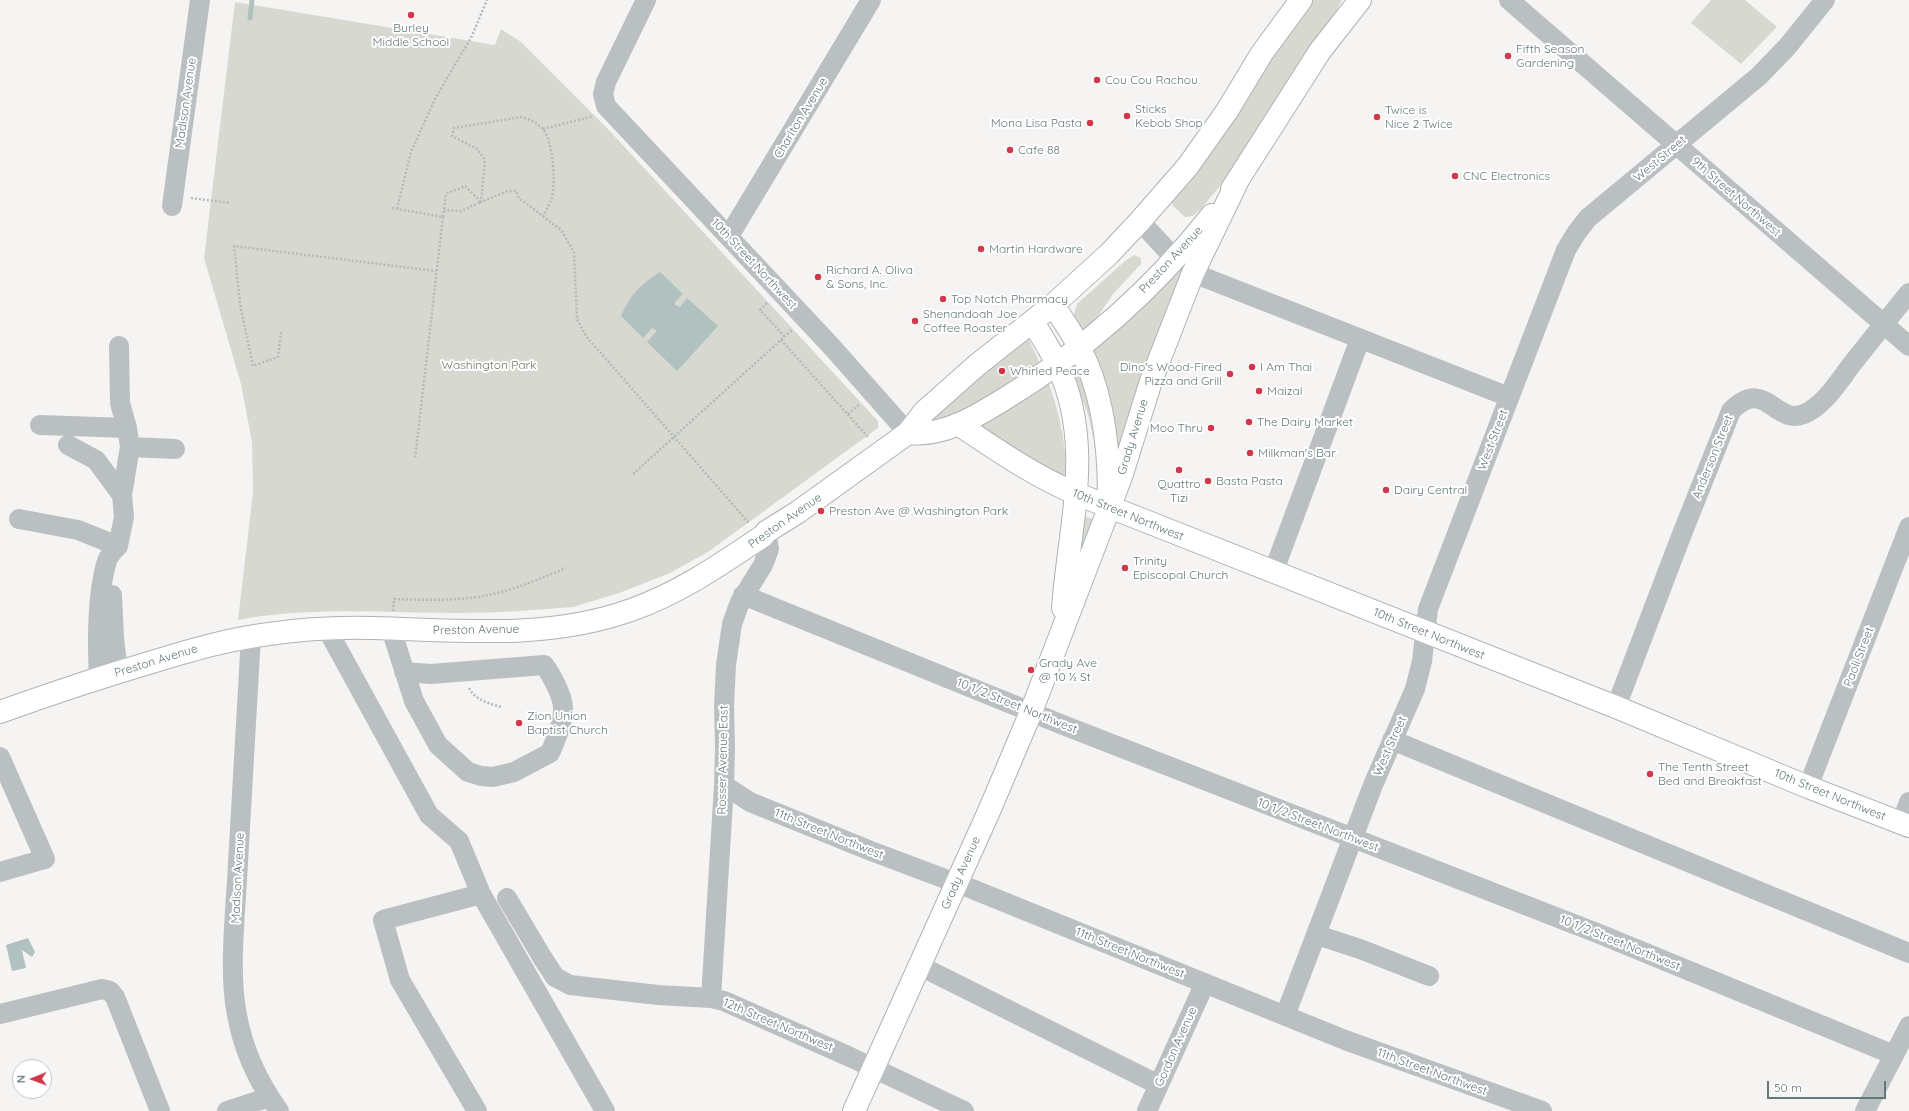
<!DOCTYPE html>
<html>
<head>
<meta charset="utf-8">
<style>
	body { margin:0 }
	#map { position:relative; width:1909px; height:1111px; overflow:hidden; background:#f5f4f2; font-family:Quicksand,sans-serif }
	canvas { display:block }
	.north { position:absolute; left:12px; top:1059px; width:40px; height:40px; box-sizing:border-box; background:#fff; border:1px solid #c1c9ca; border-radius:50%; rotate:269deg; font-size:11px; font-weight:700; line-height:16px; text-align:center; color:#63787a }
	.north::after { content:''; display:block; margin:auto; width:14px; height:18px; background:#ce384a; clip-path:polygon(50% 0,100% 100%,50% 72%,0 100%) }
	.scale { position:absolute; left:1767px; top:1081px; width:119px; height:18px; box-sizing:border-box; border:2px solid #63787a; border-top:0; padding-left:5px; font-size:12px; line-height:14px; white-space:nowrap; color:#63787a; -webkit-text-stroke:3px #fff; paint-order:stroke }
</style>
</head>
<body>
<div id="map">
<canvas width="1909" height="1111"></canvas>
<div class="north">N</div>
<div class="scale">50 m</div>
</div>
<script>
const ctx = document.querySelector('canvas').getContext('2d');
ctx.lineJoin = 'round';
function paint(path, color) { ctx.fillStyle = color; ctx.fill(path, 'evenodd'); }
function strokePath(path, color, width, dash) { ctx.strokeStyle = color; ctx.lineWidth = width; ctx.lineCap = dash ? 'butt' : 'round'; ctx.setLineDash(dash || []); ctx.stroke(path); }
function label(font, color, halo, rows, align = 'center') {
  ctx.font = font + ' Quicksand,sans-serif'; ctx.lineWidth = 4; ctx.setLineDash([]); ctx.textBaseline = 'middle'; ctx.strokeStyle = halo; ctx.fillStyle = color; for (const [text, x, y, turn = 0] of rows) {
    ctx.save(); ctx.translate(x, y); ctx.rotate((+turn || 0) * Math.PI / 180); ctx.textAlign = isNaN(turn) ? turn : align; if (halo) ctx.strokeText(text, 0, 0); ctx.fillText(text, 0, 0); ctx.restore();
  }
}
paint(new Path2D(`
	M1308 0H1342L1334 16 1223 182 1201 209 1193 216 1185 217 1173 206 1171 200Z
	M1711 0H1745L1777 27 1741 64 1691 23Z
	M235 2 495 45 501 29 521 42 608 129 878 421V428L708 552 668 574 619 593 573 607C535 610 498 613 460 613 386 613 311 606 238 620L253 492 252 442 241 384 204 258Z
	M1192 250 1117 455 1093 350 1095 346Z
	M1134 255 1141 258V264L1114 293 1096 319 1086 329H1082L1073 317 1077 304 1125 261Z
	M1024 339 1029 340 1040 363C1010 387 974 405 938 421L933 419 932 417Z
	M1072 371H1076L1080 374 1091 411 1096 437H1093C1091 426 1089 416 1085 406 1079 393 1073 388 1070 373Z
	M1045 383 1049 384C1060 415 1067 447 1066 480L981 426 980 424Z
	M1087 517 1093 519V522L1080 556V530L1084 518Z`), '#d7d9d1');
paint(new Path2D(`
	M660 272 683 294 675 302V305L680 307 687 298 718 326 677 371 647 342 656 332V330L652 328 643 338 621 316C631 294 640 285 660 272Z
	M28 938 35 952 32 957 22 950 26 968 12 971 6 945Z`), '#b1c1bf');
strokePath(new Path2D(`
	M250 18 252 0`), '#b1c1bf', 5);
const major = new Path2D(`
	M1232 189 1320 51 1360 0
	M1053 305C1062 319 1072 332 1079 347 1103 391 1109 447 1109 496
	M1033 322C1041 336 1050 349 1057 364 1095 444 1069 525 1063 608
	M958 424C997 450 1034 476 1077 494L1616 707 1808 787 1909 826
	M908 433C944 437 977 416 1006 398 1085 350 1155 287 1212 215
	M0 712C50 694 101 677 152 662 191 650 229 639 269 634 303 629 338 627 373 628 459 630 548 640 631 610 680 593 721 564 763 536L766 532 798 512 908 433 924 412 977 365 1053 305 1109 254 1140 221 1188 166 1227 111 1262 53 1301 0
	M854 1111 990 809 1031 712 1121 477 1151 381 1193 273 1239 178`);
strokePath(major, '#acb3b4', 24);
strokePath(new Path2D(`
	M543 129 593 116
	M191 198 230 203
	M392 208 443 217 415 459
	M397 209 411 152 436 97 471 38 487 0
	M443 217 446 194 465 186 481 202 461 211 444 210
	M543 217C546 210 550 204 552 197 556 182 553 139 542 128 536 122 529 119 521 117L454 128 452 136 477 149 485 160 481 202 508 191H516L519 198 561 230 574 252 577 319 586 336 749 523
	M767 303 760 310 785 337
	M281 332 278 357 253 366 240 304 234 246 436 271
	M781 340 868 437
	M848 414 860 404
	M633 474 792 330
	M393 611 394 599C424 600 454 601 484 596 512 591 539 579 566 568
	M469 688C475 700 490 704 502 707`), '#b4b9ba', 2.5, [2, 2]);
strokePath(new Path2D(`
	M646 0 606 82 603 94 606 106 832 347 908 433
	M1509 0 1909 346
	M172 206 200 0
	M1140 221 1175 259
	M729 236 871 0
	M1193 273 1509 397
	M119 346 120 403 127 428
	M40 425 127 428 130 447 122 495
	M68 445 96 460 122 495 124 517 118 546
	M130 447 175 449
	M19 519 78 530 118 546C114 550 109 555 107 561 97 593 97 644 99 678
	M1273 573 1360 339
	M112 595 114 638 118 672
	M743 595 1063 725 1602 935 1894 1055
	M327 629 429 815 459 841 481 894 605 1111
	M391 629 414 701 438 745 468 772 481 776 493 777 514 772 550 753C555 741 564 721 563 708 563 696 551 674 544 665L431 674 404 672
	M251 636C246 712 243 788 238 863 236 909 228 970 237 1015 243 1049 259 1083 279 1111
	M1616 707 1680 539 1731 411C1765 376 1775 426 1804 414 1824 406 1839 381 1852 364 1871 340 1890 316 1909 293
	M1392 740 1909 953
	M0 757 45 859 0 872
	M724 785 750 802 871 851 972 889 1345 1040 1542 1111
	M1808 787 1909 527
	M1901 823 1909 802
	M507 898 542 957 555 977 570 985 658 995 711 998 724 1001 850 1057 964 1111
	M1317 935 1360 949 1429 976
	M920 966 1159 1085
	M711 998 724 785 725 748 724 706 726 665 732 624 740 602 763 565 769 549 766 532
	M0 1014 102 989 110 991 115 997 160 1111
	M1285 1016 1373 785 1415 689 1422 661 1428 609 1566 250 1577 232 1588 218 1759 76 1787 47 1825 0
	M227 1111 270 1097
	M477 1111 400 980 383 920 481 894
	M1147 1111 1205 983
	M1865 1111 1909 1026`), '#bac0c1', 20);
strokePath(major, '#fff', 22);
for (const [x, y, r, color] of [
	[411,15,4,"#ce384a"],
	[1508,56,4,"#ce384a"],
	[1097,80,4,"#ce384a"],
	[1127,116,4,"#ce384a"],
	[1377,117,4,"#ce384a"],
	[1090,123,4,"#ce384a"],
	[1010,150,4,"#ce384a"],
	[1455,176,4,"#ce384a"],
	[981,249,4,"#ce384a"],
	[818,277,4,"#ce384a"],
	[943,299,4,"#ce384a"],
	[915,321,4,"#ce384a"],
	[1252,367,4,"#ce384a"],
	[1002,371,4,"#ce384a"],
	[1230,374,4,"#ce384a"],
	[1259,391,4,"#ce384a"],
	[1249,422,4,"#ce384a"],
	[1211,428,4,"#ce384a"],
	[1250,453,4,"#ce384a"],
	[1179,470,4,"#ce384a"],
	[1208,481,4,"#ce384a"],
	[1386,490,4,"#ce384a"],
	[821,511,4,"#ce384a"],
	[1125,568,4,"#ce384a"],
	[1031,670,4,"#ce384a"],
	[519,723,4,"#ce384a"],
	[1650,774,4,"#ce384a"]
]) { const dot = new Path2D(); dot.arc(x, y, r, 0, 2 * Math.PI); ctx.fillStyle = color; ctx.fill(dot); strokePath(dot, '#fff', 1.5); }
label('12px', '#63787a', '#fff', [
	["Burley",411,28,"center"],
	["Middle School",411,42,"center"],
	["Fifth Season",1516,49],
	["Gardening",1516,63],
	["Cou Cou Rachou",1105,80],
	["Sticks",1135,109],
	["Kebob Shop",1135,123],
	["Twice is",1385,110],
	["Nice 2 Twice",1385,124],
	["Mona Lisa Pasta",1082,123,"right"],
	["Cafe 88",1018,150],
	["CNC Electronics",1463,176],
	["Martin Hardware",989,249],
	["Richard A. Oliva",826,270],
	["& Sons, Inc.",826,284],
	["Top Notch Pharmacy",951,299],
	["Shenandoah Joe",923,314],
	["Coffee Roaster",923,328],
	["Dino's Wood-Fired",1222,367,"right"],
	["Pizza and Grill",1222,381,"right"],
	["I Am Thai",1260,367],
	["Whirled Peace",1010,371],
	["Maizal",1267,391],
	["The Dairy Market",1257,422],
	["Moo Thru",1203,428,"right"],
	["Milkman's Bar",1258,453],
	["Basta Pasta",1216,481],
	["Quattro",1179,484,"center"],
	["Tizi",1179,498,"center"],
	["Dairy Central",1394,490],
	["Preston Ave @ Washington Park",829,511],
	["Trinity",1133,561],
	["Episcopal Church",1133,575],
	["Grady Ave",1039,663],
	["@ 10 ½ St",1039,677],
	["Zion Union",527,716],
	["Baptist Church",527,730],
	["The Tenth Street",1658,767],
	["Bed and Breakfast",1658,781]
], 'left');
label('12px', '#63787a', '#fff', [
	["Madison Avenue",186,103,-82],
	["Charlton Avenue",801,118,-59],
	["West Street",1660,159,-40],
	["9th Street Northwest",1736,197,41],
	["Preston Avenue",1171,260,-47],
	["10th Street Northwest",754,264,47],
	["Grady Avenue",1133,437,-73],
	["West Street",1493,440,-69],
	["Anderson Street",1713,457,-68],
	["10th Street Northwest",1128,515,22],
	["Preston Avenue",785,521,-35],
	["Preston Avenue",476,630,-1],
	["10th Street Northwest",1429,634,22],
	["Paoli Street",1859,657,-69],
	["Preston Avenue",156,661,-17],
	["10 1/2 Street Northwest",1017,706,22],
	["West Street",1390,746,-66],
	["Rosser Avenue East",723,760,-89],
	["10th Street Northwest",1830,795,22],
	["10 1/2 Street Northwest",1318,825,21],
	["11th Street Northwest",829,834,22],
	["Grady Avenue",961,873,-66],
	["Madison Avenue",238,878,-87],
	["10 1/2 Street Northwest",1620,943,22],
	["11th Street Northwest",1130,953,22],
	["12th Street Northwest",778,1025,23],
	["Gordon Avenue",1176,1047,-66],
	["11th Street Northwest",1432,1072,20]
]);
label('12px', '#6f7765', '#fff', [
	["Washington Park",489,365]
]);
</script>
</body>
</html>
